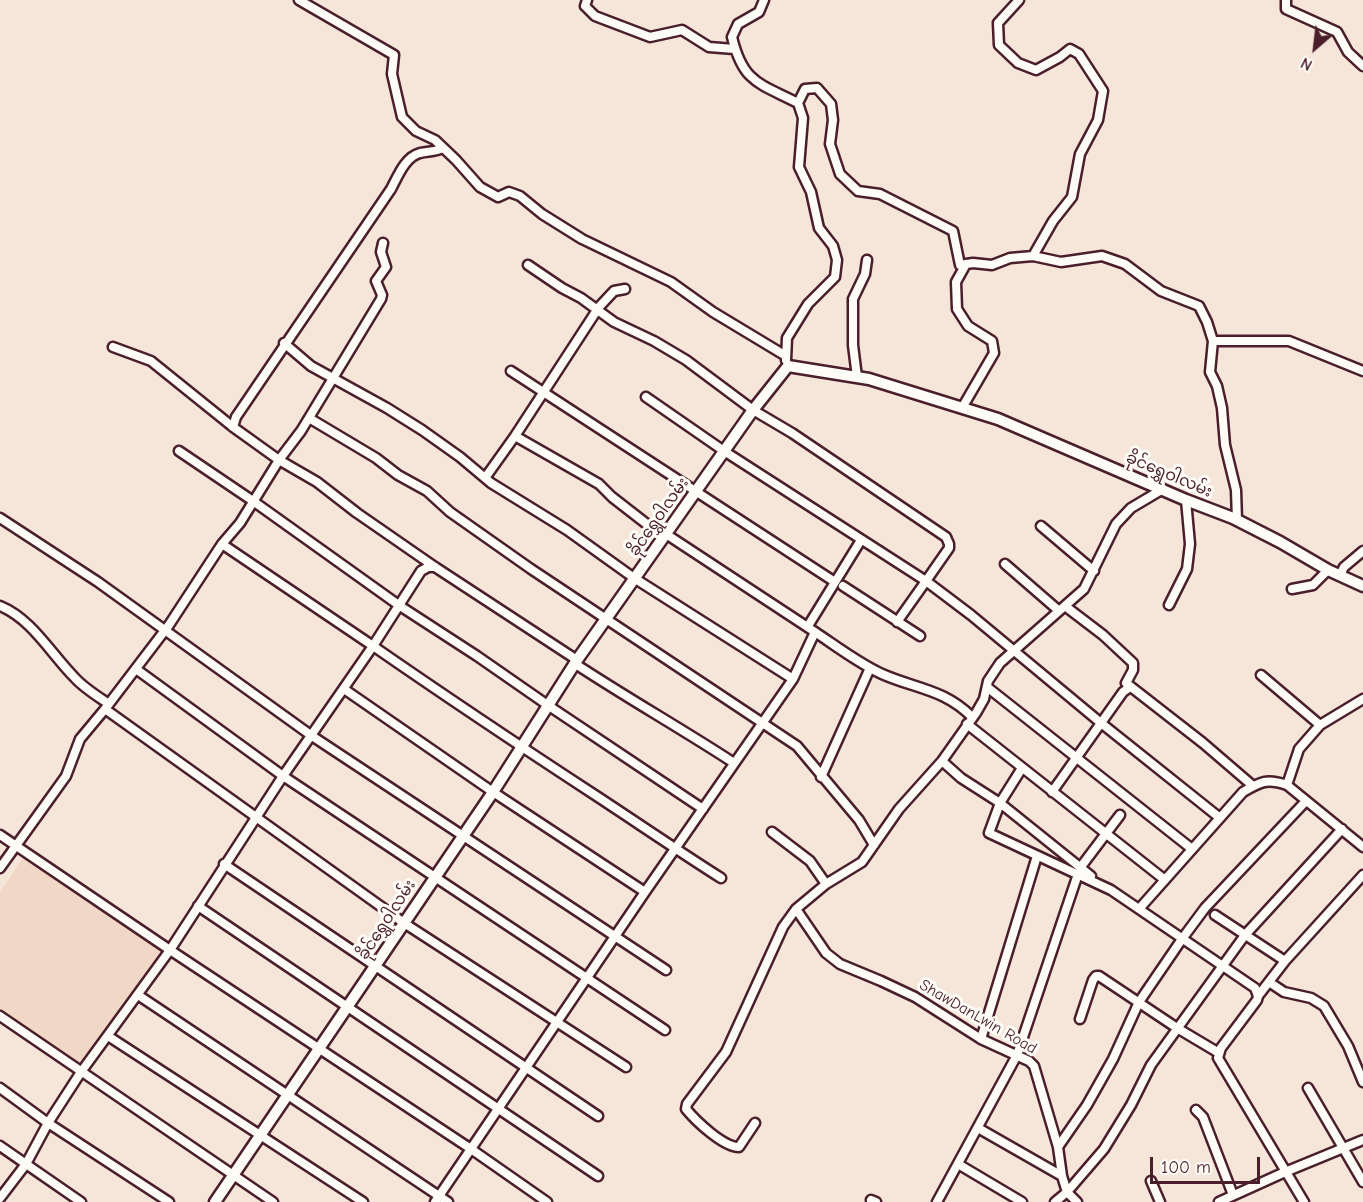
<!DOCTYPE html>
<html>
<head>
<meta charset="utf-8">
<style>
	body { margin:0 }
	#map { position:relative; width:1363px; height:1202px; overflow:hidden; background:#f6e6da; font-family:"Comic Neue",sans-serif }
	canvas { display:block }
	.north { position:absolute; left:1285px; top:18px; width:60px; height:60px; -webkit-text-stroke:4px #fdfcf7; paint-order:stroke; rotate:208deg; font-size:16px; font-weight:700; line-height:24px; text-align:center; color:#4a1f2b }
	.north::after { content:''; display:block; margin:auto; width:21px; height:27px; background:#4a1f2b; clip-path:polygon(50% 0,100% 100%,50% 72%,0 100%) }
	.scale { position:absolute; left:1150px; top:1157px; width:110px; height:27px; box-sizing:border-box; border:3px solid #4a1f2b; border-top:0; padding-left:8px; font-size:18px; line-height:21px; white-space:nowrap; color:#4a1f2b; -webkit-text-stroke:4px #fdfcf7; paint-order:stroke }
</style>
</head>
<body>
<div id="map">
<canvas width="1363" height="1202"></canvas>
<div class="north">N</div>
<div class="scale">100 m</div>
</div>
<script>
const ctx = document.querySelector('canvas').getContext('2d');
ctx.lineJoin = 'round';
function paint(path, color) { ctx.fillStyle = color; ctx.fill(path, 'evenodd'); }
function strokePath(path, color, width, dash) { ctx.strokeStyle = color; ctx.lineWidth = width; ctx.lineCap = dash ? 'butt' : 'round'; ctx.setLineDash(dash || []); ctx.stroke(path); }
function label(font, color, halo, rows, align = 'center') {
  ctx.font = font + ' "Comic Neue","Noto Sans Myanmar",sans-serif'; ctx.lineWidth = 6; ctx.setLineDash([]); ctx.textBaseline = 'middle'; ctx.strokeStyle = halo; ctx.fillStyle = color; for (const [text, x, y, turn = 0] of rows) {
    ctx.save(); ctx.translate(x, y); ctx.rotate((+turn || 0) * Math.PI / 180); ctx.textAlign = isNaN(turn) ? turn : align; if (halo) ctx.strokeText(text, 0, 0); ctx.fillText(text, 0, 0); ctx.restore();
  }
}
paint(new Path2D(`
	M25 855 166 951 80 1067 0 1011V892Z`), '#f1d7c5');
const minor = new Path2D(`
	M299 0 394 55 392 74 402 117 416 131 435 140 456 160 480 187 498 197 509 192 520 196 542 214 582 239 671 282 713 312 786 356
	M587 0 585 6 595 16 650 37 682 30 709 47 734 49
	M764 0 759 12 738 24 732 37C743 83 759 83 798 103L803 118 799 167 811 192 819 228 833 246 837 260 835 277 808 304 787 338 786 360
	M1019 0 998 23 999 45 1018 63 1036 70 1060 57 1070 49 1079 54 1103 91 1098 120 1080 154 1072 197 1053 221 1033 256
	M1286 0V9L1337 32 1348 52 1363 66
	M798 103 805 89 817 88 831 104 833 120 830 144 840 174 858 191 880 194 953 231 960 265 973 263 992 265 1010 258 1033 256 1061 262 1102 256 1125 264 1161 291 1199 306 1207 322 1213 341 1210 372 1217 386 1222 408 1225 445 1236 490 1237 520
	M528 265 562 288 581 298 614 322 654 341 686 360 753 410 792 433 946 537 949 544V548L926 581 971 615 1101 723 1220 818
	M1213 341H1289L1363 371
	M284 343 311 366 387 408 422 430 460 457 491 483 567 530 634 578 793 679
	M113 347 151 361 233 427 279 460 317 482 357 513 435 567 577 660
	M511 371 835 582
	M857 377 853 345V299L865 274 867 260
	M646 397 724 451 926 581 897 622
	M962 408 994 353 992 341 968 326 957 309 956 282 966 264
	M309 418 376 458 398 475 427 491 450 512 531 569 797 746 859 820 874 845
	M233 427 236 417 391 189C398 176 405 157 420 153 429 151 435 152 443 148
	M179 451 253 501 400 606 477 656 549 706 703 809
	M485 478 515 436 599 307 614 291 625 289
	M0 518 98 582 312 736 666 970
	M1041 526 1094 571
	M222 544 240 523 279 460 301 431 381 299 382 295 376 281 386 267 381 252 383 243
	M1005 564 1058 610
	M1340 575 1344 567 1363 551
	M843 586 920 636
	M1292 589 1313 585 1328 570
	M1169 605 1187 569 1190 544 1186 500
	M0 606C32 619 51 654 75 678 84 688 97 696 109 704
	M1065 606 1103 635 1133 663V670L1126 683 1203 743 1253 786
	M808 626 861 540
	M815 632C836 646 858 663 882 674 916 689 944 689 972 717
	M574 663C627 698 682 729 734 763
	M136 669 283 776 665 1030
	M1261 675 1320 725
	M987 687 1192 849
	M344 689 493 792 645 892
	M105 709 404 923 626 1067
	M967 724 1165 880
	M942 761 961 778 1000 803 1091 876
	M1022 768 1000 803 989 833 1111 890 1255 988 1258 996 1257 1000 1221 1048 1218 1058 1304 1202
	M821 777 870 668
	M1287 785 1299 749 1320 725 1363 699
	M1052 792 1123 692 1130 687
	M772 832 810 861 826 884
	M0 835 170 950 471 1149 547 1202
	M224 864 598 1116
	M0 868 66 776 80 739 105 709 169 625 222 544 373 646 421 571 428 567H435
	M1080 868 1120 815
	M198 906 598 1176
	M796 909 826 953 840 964 881 981 915 997 981 1039 1029 1061 1034 1066 1058 1147 1062 1176 1067 1192 1077 1202
	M1139 909 1243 792C1260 782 1266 778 1287 785L1363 847
	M1215 915 1285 961
	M1269 982 1284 992 1311 998 1324 1006 1348 1046 1363 1082
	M138 995 448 1202
	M1258 996 1285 961 1363 875
	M0 1016 273 1202
	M1080 1019 1093 980 1096 976H1099L1177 1028 1219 1053
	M108 1036 363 1202
	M981 1039 1037 856
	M0 1088 48 1123 169 1202
	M1308 1088 1363 1182
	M1196 1110 1203 1117 1233 1195
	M755 1123 739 1147C723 1147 696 1121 686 1109L687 1104 726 1052 783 927 796 909 826 884 862 862 899 809 942 761 976 713 984 699 988 681 1000 663 1084 589 1116 524 1131 508 1163 489
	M978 1128 1062 1176
	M0 1146 81 1202
	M1058 1147 1087 1105 1113 1059 1139 1002 1182 939 1205 908 1306 801
	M958 1164 1022 1202
	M1151 1181 1160 1202
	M0 1198 26 1164 48 1123 81 1072 170 950 283 776 373 646C448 698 523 748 598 797 639 824 680 852 721 878
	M871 1200 876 1202
	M435 1202 645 892 793 679 815 632 666 534 648 525 612 497 599 484 515 436
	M937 1202 1017 1055 1078 874
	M1055 1202 1067 1192 1104 1149 1131 1105 1151 1065 1245 935 1342 829
	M1219 1202 1285 1172 1363 1140`);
const tertiary = new Path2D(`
	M215 1202 493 792 577 660 753 410 788 366 869 379 998 419 1186 500 1233 518 1280 542 1328 570 1363 586`);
strokePath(minor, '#4a1f2b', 13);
strokePath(tertiary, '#4a1f2b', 15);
strokePath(minor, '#fdfcf7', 8);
strokePath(tertiary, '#fdfcf7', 10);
label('16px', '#4a1f2b', '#fdfcf7', [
	["ခိုင်ရွှေဝါလမ်း",1169,475,23],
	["ခိုင်ရွှေဝါလမ်း",659,517,-55],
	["ခိုင်ရွှေဝါလမ်း",387,920,-57],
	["ShawDanLwin Road",978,1017,30]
]);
</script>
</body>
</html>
